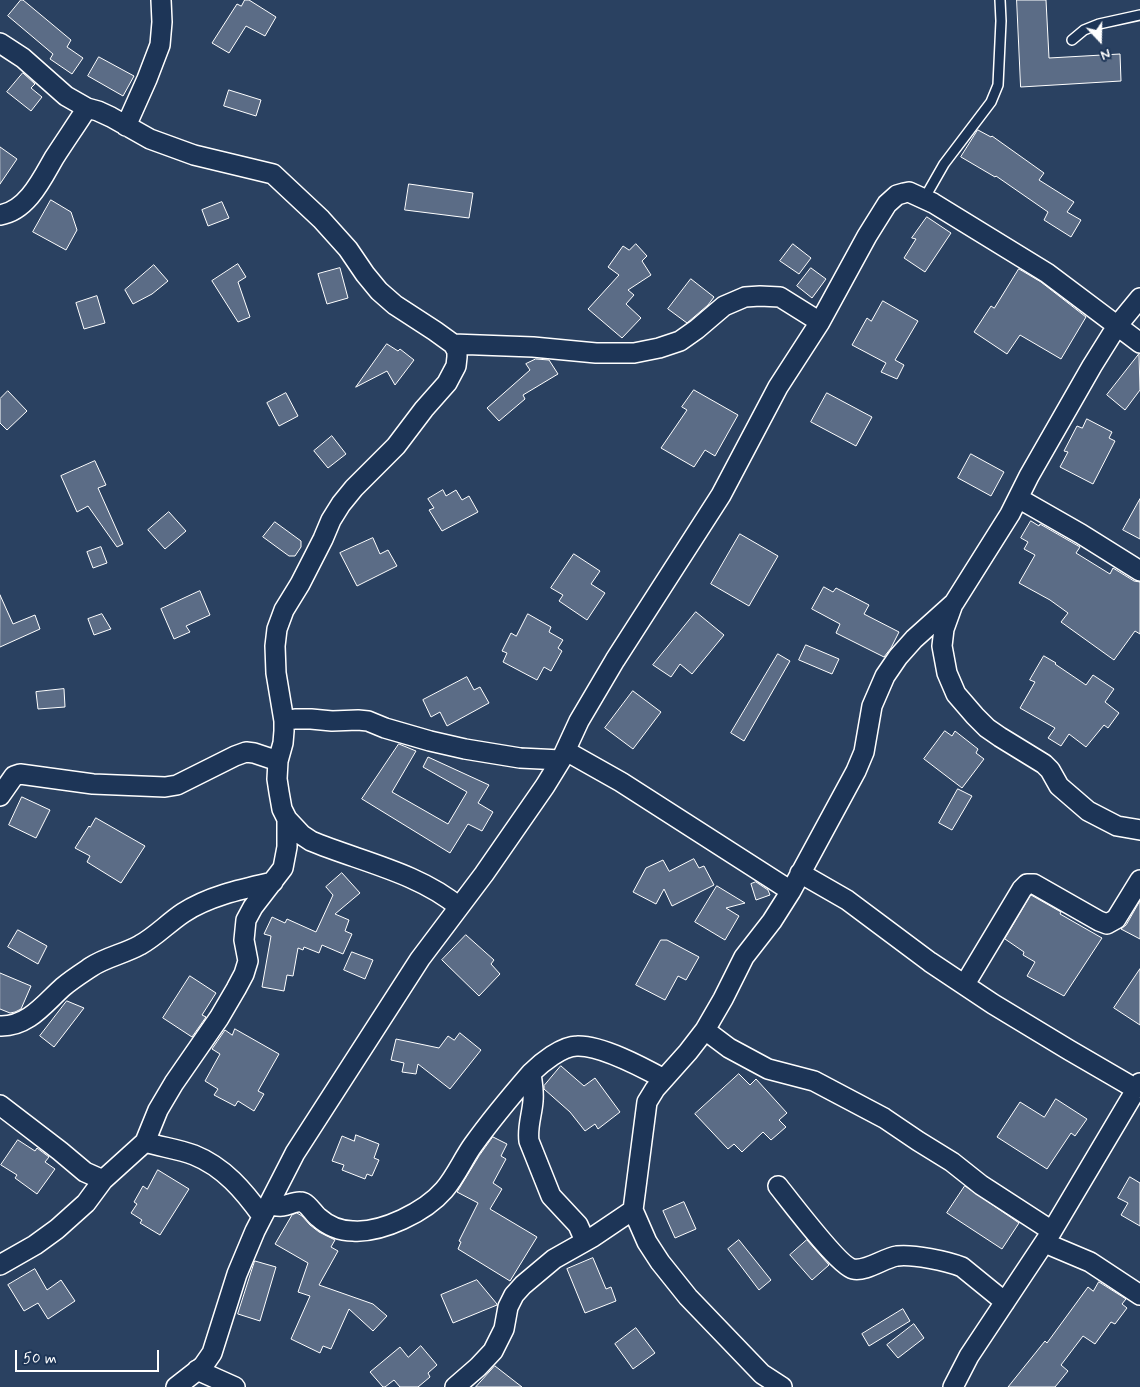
<!DOCTYPE html>
<html>
<head>
<meta charset="utf-8">
<style>
	body { margin:0 }
	#map { position:relative; width:1140px; height:1387px; overflow:hidden; background:#2a4161; font-family:Mynerve,sans-serif }
	canvas { display:block }
	.north { position:absolute; left:1075px; top:15px; width:50px; height:50px; -webkit-text-stroke:4px #1d3557; paint-order:stroke; rotate:159deg; font-size:14px; font-weight:700; line-height:20px; text-align:center; color:#fff }
	.north::after { content:''; display:block; margin:auto; width:18px; height:22px; background:#fff; clip-path:polygon(50% 0,100% 100%,50% 72%,0 100%) }
	.scale { position:absolute; left:15px; top:1350px; width:144px; height:22px; box-sizing:border-box; border:2px solid #fff; border-top:0; padding-left:6px; font-size:15px; line-height:18px; white-space:nowrap; color:#fff; -webkit-text-stroke:4px #1d3557; paint-order:stroke }
</style>
</head>
<body>
<div id="map">
<canvas width="1140" height="1387"></canvas>
<div class="north">N</div>
<div class="scale">50 m</div>
</div>
<script>
const ctx = document.querySelector('canvas').getContext('2d');
ctx.lineJoin = 'round';
function paint(path, color) { ctx.fillStyle = color; ctx.fill(path, 'evenodd'); }
function strokePath(path, color, width, dash) { ctx.strokeStyle = color; ctx.lineWidth = width; ctx.lineCap = dash ? 'butt' : 'round'; ctx.setLineDash(dash || []); ctx.stroke(path); }
const building = new Path2D(`
	M21 0H23L71 40 67 47 83 58 72 74 50 59 53 54 8 16Z
	M245 0H249L276 17 265 36 246 26 229 53 212 43 237 4 241 6Z
	M1017 0H1046L1049 58 1120 54 1121 81 1021 87Z
	M99 57 134 76 123 96 88 76Z
	M23 73 35 84 31 88 42 97 31 111 7 92Z
	M229 90 261 100 256 116 224 106Z
	M978 130 991 137 992 136 1044 173 1039 180 1074 202 1067 212 1081 220 1071 237 1044 220 1048 212 996 176 995 177 961 157Z
	M0 147 17 159 0 184Z
	M409 184 473 193 469 218 405 210Z
	M51 200 71 212 77 230 66 250 33 232Z
	M222 202 229 218 208 226 202 210Z
	M927 217 951 233 925 272 904 258 916 239 912 238Z
	M636 244 647 256 642 261 651 275 628 290 634 295 626 304 641 318 622 338 588 309 619 275 608 267 623 246 629 250Z
	M793 244 811 258 799 274 780 261Z
	M238 264 246 277 238 282 250 317 238 322 212 281Z
	M154 265 168 281 152 294 133 304 125 290Z
	M340 268 348 298 327 304 318 274Z
	M811 268 826 279 812 298 797 286Z
	M1019 269 1041 282 1086 317 1061 359 1020 335 1007 354 974 332 991 306 994 308Z
	M691 279 714 297 708 305 687 323 668 309Z
	M97 296 105 323 84 329 76 303Z
	M883 301 918 321 895 360 904 365 897 379 881 372 886 363 852 345 867 318 871 321Z
	M387 344 398 351 400 349 414 360 395 385 387 371 356 387Z
	M1139 354 1140 390 1125 410 1107 395Z
	M536 359 549 360 558 374 523 395 525 399 499 421 487 408 530 370 526 364Z
	M694 390 738 415 715 456 705 450 694 467 661 448 687 410 682 407Z
	M8 391 27 411 7 430 0 423V399Z
	M286 393 298 416 279 426 267 403Z
	M827 393 872 417 856 446 811 422Z
	M1087 419 1112 432 1109 438 1115 441 1093 484 1060 467 1068 452 1064 451 1077 426 1082 428Z
	M332 436 346 454 328 468 314 451Z
	M971 454 1004 472 991 496 958 478Z
	M95 461 106 485 98 488 123 544 117 547 88 506 77 512 61 476Z
	M443 490 446 496 456 490 462 500 469 496 478 512 442 531 429 510 434 508 428 499Z
	M1140 499V539L1123 530Z
	M169 512 186 531 165 549 148 530Z
	M1031 521 1039 526 1040 524 1080 547 1076 553 1110 574 1113 568 1134 581 1140 582V634L1135 631 1114 660 1061 622 1068 613 1050 600 1019 583 1035 555 1024 549 1028 542 1021 538Z
	M275 522 301 541V547L295 556H289L263 537Z
	M740 534 778 556 749 606 711 584Z
	M373 538 380 554 388 550 397 566 357 586 340 553Z
	M101 547 107 563 93 568 87 552Z
	M574 554 600 571 591 584 605 593 587 620 559 601 563 595 551 588Z
	M824 587 833 592 836 588 869 605 864 614 899 632 891 648 884 657 836 633 840 624 812 609Z
	M200 591 210 615 186 626 190 632 174 639 161 609Z
	M0 595 13 624 35 615 40 629 0 647Z
	M696 612 724 635 692 674 680 664 671 677 653 665Z
	M102 614 111 629 94 635 88 619Z
	M528 614 551 627 549 632 563 640 558 648 562 651 551 671 544 667 537 680 503 662 507 653 502 651 511 633 516 636Z
	M806 645 839 659 832 674 799 660Z
	M778 654 790 661 744 741 731 733Z
	M1044 656 1056 663 1055 664 1086 685 1093 675 1114 689 1105 702 1119 713 1108 728 1104 725 1086 747 1069 734 1061 746 1048 738 1055 728 1020 708 1035 682 1030 680Z
	M467 677 474 690 480 687 489 703 447 726 440 712 431 717 423 700Z
	M64 689 65 707 38 709 36 692Z
	M633 691 661 712 633 749 605 728Z
	M945 731 952 736 955 731 978 749 976 753 984 759 962 788 924 759Z
	M399 744 416 751 392 792 448 824 467 792 423 767 428 757 489 785 478 803 493 812 482 831 468 824 450 853 362 799Z
	M958 789 972 796 952 830 939 823Z
	M22 797 50 810 36 838 9 825Z
	M96 818 145 846 121 883 87 862 90 856 75 848 89 826 90 827Z
	M694 859 699 868 704 866 714 885 672 906 664 889 656 904 633 892 646 868 663 860 669 871Z
	M342 873 360 893 335 914 349 920 345 931 352 934 343 954 322 945 319 953 304 947 303 950 298 948 293 976 287 975 284 991 262 987 271 936 264 934 272 917 285 923 287 919 316 932 333 895 326 887Z
	M756 882 768 890 770 895 756 900 751 884Z
	M717 886 745 903 726 908 739 916 725 940 695 922Z
	M1031 895 1061 912 1060 914 1102 938 1064 996 1027 976 1035 962 1023 955 1024 952 1005 939Z
	M1140 901V939L1121 929 1126 925Z
	M18 930 47 946 38 964 8 947Z
	M466 935 494 960 491 964 500 974 479 996 442 960Z
	M661 940H667L699 957 686 980 678 976 665 1000 636 985Z
	M352 952 373 960 365 979 344 970Z
	M1140 969V1025L1114 1008Z
	M0 973 31 986 21 1009 15 1012 10 1013 0 1009Z
	M190 976 216 993 202 1015 206 1017 192 1037 163 1018Z
	M67 1001 84 1008 54 1047 40 1036Z
	M235 1029 279 1054 258 1091 264 1094 254 1111 238 1101 235 1106 214 1095 218 1089 205 1081 220 1054 212 1049 225 1030 232 1035Z
	M460 1033 481 1050 450 1089 418 1064 416 1074 402 1072 404 1063 391 1060 396 1039 439 1048 448 1036 454 1040Z
	M561 1066 584 1086 595 1078 620 1112 598 1129 595 1124 585 1131 570 1112 544 1089V1086Z
	M739 1074 750 1085 756 1079 787 1113 779 1120 786 1127 771 1140 763 1132 742 1152 734 1144 728 1149 695 1114Z
	M1056 1099 1087 1119 1075 1136 1071 1133 1047 1169 997 1137 1020 1102 1044 1117Z
	M356 1135 379 1144 374 1158 379 1160 372 1176 367 1174 365 1179 342 1170 344 1165 332 1161 342 1136 354 1141Z
	M493 1137 507 1144 501 1156 506 1159 493 1183 502 1189 490 1209 537 1237 510 1281 458 1249 461 1242 459 1241 478 1203 457 1192 479 1156Z
	M18 1140 35 1151 37 1148 49 1157 45 1162 55 1169 37 1194 15 1178 17 1175 1 1165Z
	M158 1170 189 1189 160 1235 140 1223 142 1220 131 1213 137 1204 134 1202 143 1186 147 1189Z
	M1130 1177 1140 1183V1226L1121 1215 1128 1203 1118 1198Z
	M965 1186 1019 1223 1002 1249 947 1213Z
	M684 1202 696 1229 675 1238 663 1211Z
	M297 1213 302 1216 310 1225 319 1232 335 1240 331 1247 338 1251 319 1285 373 1304 387 1316 373 1331 349 1309 331 1349 323 1346 320 1353 291 1339 310 1296 298 1292 308 1263 275 1244 292 1215Z
	M739 1240 771 1280 759 1290 728 1249Z
	M807 1240 829 1265 812 1280 790 1255Z
	M593 1258 606 1289 611 1287 616 1301 585 1313 567 1269Z
	M255 1261 276 1267 260 1321 238 1314Z
	M35 1269 47 1290 61 1280 75 1301 48 1319 38 1303 24 1311 8 1285Z
	M477 1280 497 1304V1305L453 1323 441 1295Z
	M1099 1282 1126 1299 1122 1304 1127 1308 1115 1324 1111 1322 1095 1344 1083 1336 1061 1365 1068 1371 1055 1387H1008L1045 1341 1047 1343 1088 1287 1093 1291Z
	M903 1309 910 1321 869 1346 862 1334Z
	M914 1324 924 1338 898 1358 887 1345Z
	M636 1328 655 1353 633 1369 615 1344Z
	M421 1346 437 1365 428 1373 430 1377 418 1387H400L394 1380 385 1387H383L370 1372 400 1347 408 1357Z
	M495 1366 522 1387H476Z`);
paint(building, '#5b6c86');
strokePath(building, '#fff', 1);
const lane = new Path2D(`
	M1072 40 1084 30 1099 24 1140 15
	M924 199 944 164 991 102 998 85 1001 21 1000 0`);
const street = new Path2D(`
	M0 43 23 58 66 96 87 108 98 111 111 117 150 139 194 155 273 174 321 219 348 249 365 274 379 291 395 305 435 331 453 344 457 351V357L456 366 447 383 424 409 396 446 354 488 341 504 331 520 323 539 300 584 284 610 277 629 275 646 276 673 284 721V731L283 743 278 761 277 779 279 792 282 809 287 819 302 835 311 841C359 861 419 873 459 907
	M126 126 147 79 160 45 162 22 161 0
	M0 215C27 211 42 179 54 158 65 141 76 125 87 108
	M453 344 533 347 596 353H634L659 348 680 341 697 329 724 306 745 297 760 296 780 297 820 322
	M1018 498 1081 534 1140 571
	M953 604 944 629 942 646 947 673 956 694 975 716 987 728 1000 737 1044 764 1050 770 1059 786 1088 811 1117 826 1140 830
	M284 721 295 719H311L332 721 358 720 368 721 385 728 430 741 465 749 520 758 561 760
	M566 751 621 782 791 891
	M0 796 14 776 20 774 93 784 165 787 177 785 235 756 246 752 254 753 278 761
	M800 873 847 900 930 962 993 1004 1069 1050 1136 1089
	M965 984 1022 889 1027 884H1034L1099 921 1107 924 1116 919 1140 880
	M0 1026C28 1027 45 1003 63 987 71 980 82 973 91 967 106 957 124 954 140 945 155 937 168 923 183 913 209 896 242 889 273 882
	M705 1030 729 1048 768 1069 814 1081 884 1118 918 1141 952 1162 981 1185 1052 1231
	M531 1073C532 1082 534 1091 533 1101 532 1115 527 1127 529 1141L551 1196 578 1225 585 1241
	M0 1105 60 1151 85 1172 103 1180
	M145 1142C161 1147 178 1149 194 1155 224 1167 244 1191 262 1216
	M778 1186C790 1201 839 1266 853 1269 866 1272 884 1258 897 1256 913 1254 947 1261 962 1267L1005 1302
	M268 1205C273 1205 278 1207 283 1206 289 1205 295 1201 301 1202 308 1203 313 1213 318 1217 328 1226 340 1231 353 1231 382 1233 425 1212 444 1190 456 1176 463 1159 473 1145 491 1120 511 1096 531 1073 541 1063 562 1046 577 1046 601 1045 642 1067 664 1079
	M1045 1243 1090 1262 1140 1295
	M0 1265 35 1245 57 1229 86 1203 103 1180 145 1142 158 1110 174 1083 219 1018 236 989 244 974 248 961 244 940 246 920 253 907 283 868 287 847V819
	M197 1370 235 1387
	M176 1387 203 1366 212 1353 237 1274 255 1231 295 1153 420 959 484 874 545 786 561 760 579 721 615 660 721 495 778 387 820 322 867 236 887 204 897 195 904 193 909 192 933 203 1047 273 1140 343
	M455 1387 478 1367 493 1351 504 1329 508 1307 514 1295 523 1285 554 1259 593 1237 633 1210
	M782 1387 762 1374 688 1297 660 1262 647 1242 633 1210 647 1102 655 1089 688 1052 705 1030 723 999 744 957 772 921 791 891 856 771 864 752 872 706 885 676 898 657 914 639 954 603 1010 514 1029 476 1092 366 1117 326 1140 298
	M953 1387 969 1356 1052 1231 1140 1083`);
strokePath(lane, '#fff', 12);
strokePath(street, '#fff', 22);
strokePath(lane, '#1d3557', 9);
strokePath(street, '#1d3557', 19);
</script>
</body>
</html>
